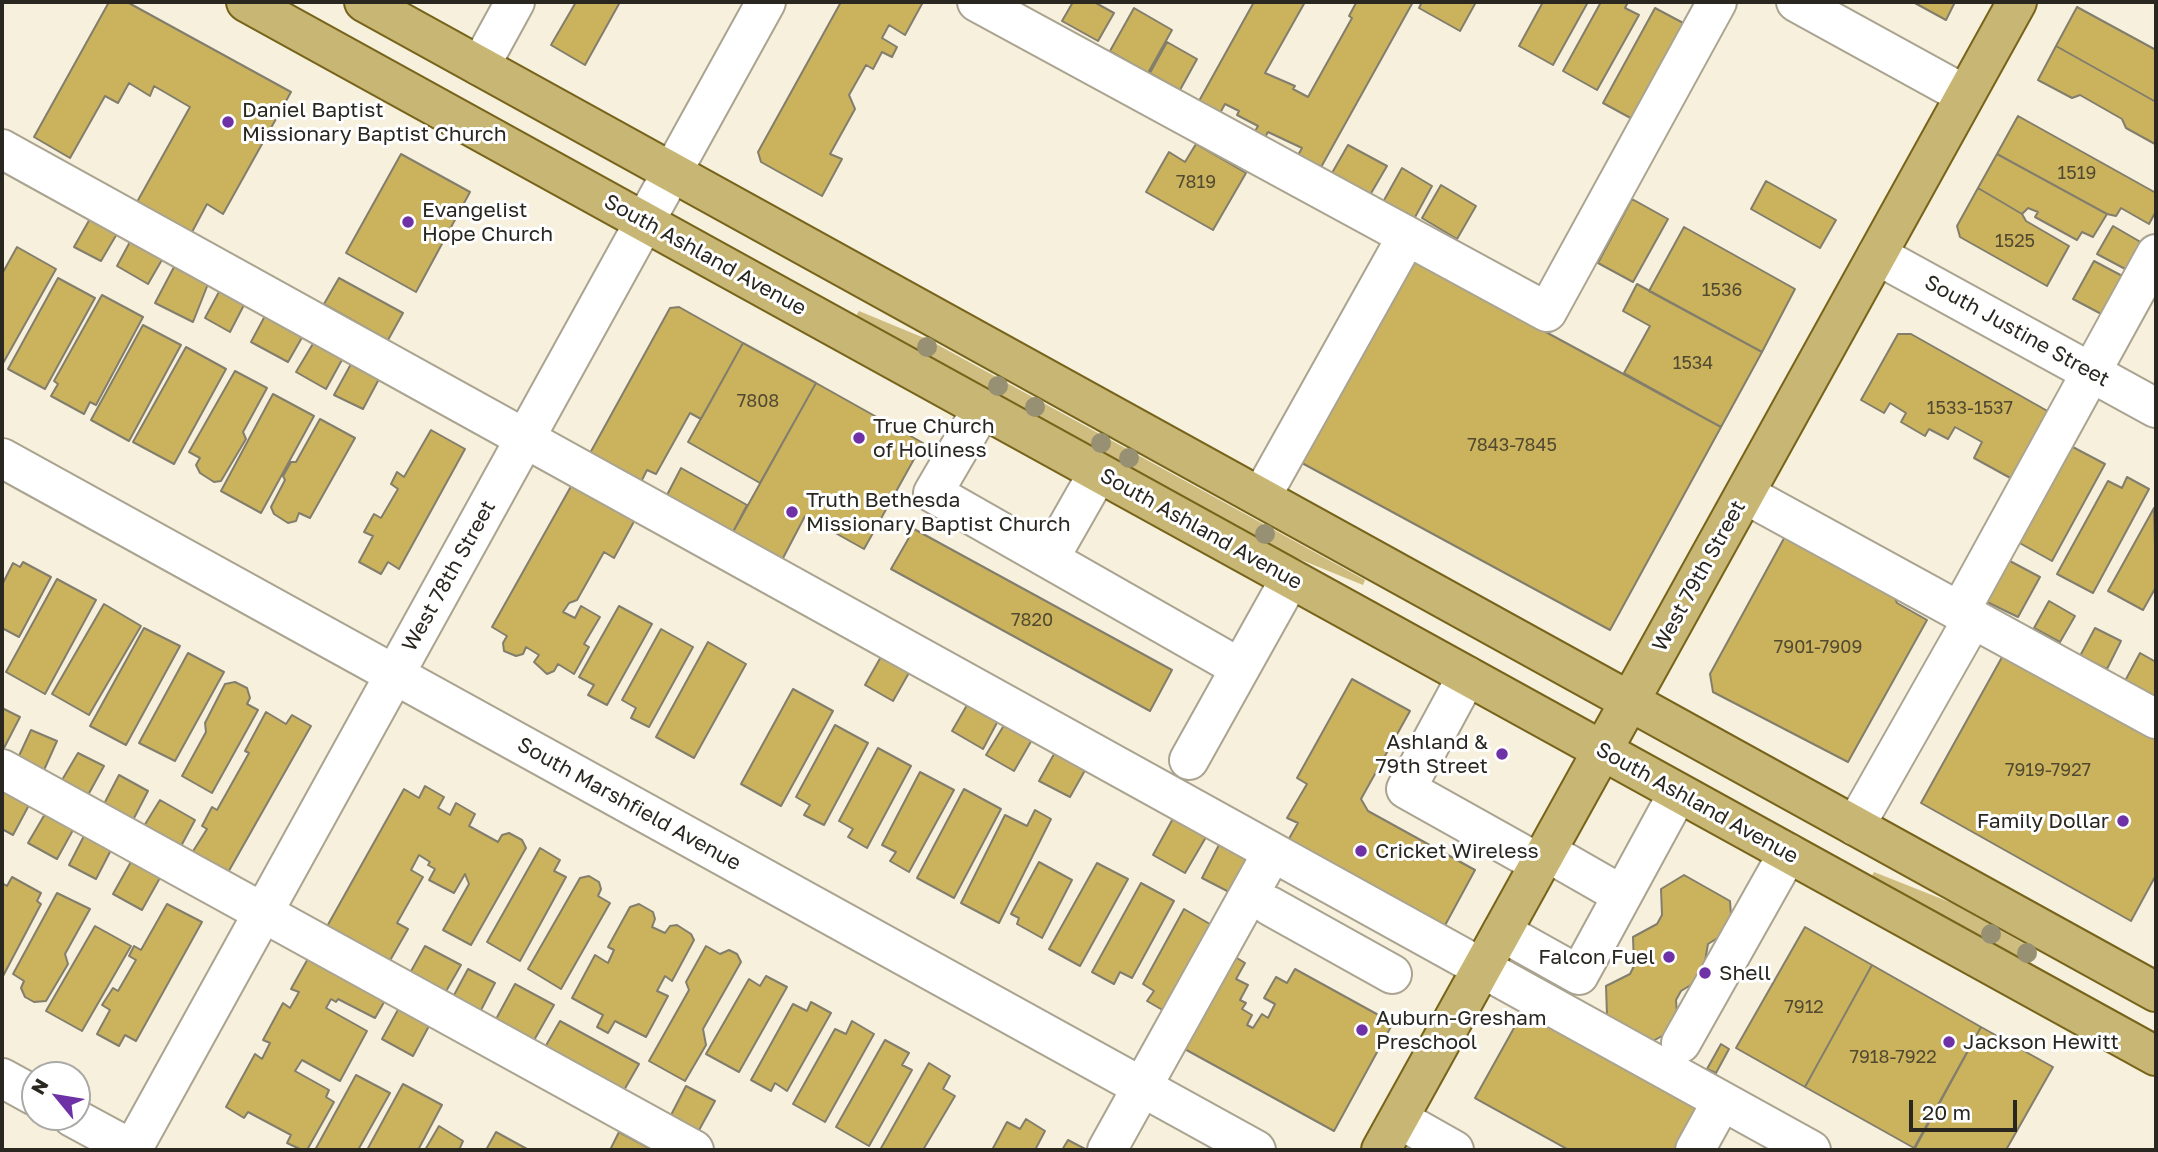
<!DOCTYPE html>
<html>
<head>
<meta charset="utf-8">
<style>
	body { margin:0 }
	#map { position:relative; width:2158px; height:1152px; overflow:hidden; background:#f6f0dc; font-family:"Golos Text",sans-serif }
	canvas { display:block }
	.frame { position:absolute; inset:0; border:4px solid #292720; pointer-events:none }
	.north { position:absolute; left:21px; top:1061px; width:70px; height:70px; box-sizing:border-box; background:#fff; border:2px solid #a9a9a6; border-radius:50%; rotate:300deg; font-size:19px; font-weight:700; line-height:28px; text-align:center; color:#292720 }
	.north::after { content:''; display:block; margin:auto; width:24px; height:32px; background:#6e31a6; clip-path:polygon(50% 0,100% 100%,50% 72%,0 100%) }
	.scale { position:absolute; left:1909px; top:1100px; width:108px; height:32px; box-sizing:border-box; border:4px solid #292720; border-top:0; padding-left:9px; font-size:21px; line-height:24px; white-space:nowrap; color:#292720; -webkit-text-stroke:5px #fff; paint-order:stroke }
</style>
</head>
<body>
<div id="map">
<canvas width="2158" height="1152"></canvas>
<div class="frame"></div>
<div class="north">N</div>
<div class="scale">20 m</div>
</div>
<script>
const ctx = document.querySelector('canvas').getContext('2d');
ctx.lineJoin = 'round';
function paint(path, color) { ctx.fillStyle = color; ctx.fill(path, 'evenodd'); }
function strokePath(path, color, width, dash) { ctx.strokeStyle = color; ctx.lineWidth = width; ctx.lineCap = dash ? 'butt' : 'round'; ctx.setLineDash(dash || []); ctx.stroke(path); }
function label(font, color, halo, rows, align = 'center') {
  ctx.font = font + ' "Golos Text",sans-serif'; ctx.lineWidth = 6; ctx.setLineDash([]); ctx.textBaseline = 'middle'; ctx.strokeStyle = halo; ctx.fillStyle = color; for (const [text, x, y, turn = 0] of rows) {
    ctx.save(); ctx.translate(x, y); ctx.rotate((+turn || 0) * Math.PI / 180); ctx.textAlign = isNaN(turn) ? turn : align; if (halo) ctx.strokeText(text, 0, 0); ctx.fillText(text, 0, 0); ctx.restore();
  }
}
paint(new Path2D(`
	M859 311 929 340 1365 580 1363 585 1289 555 856 316Z
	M1874 872 1952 903 2037 951 2030 963 1872 876Z`), '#cfbd7f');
const building = new Path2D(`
	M109 2H127L291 92 223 214 207 204 192 232 137 202 190 107 154 86 150 96 129 83 118 103 105 96 70 158 34 137Z
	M576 2H620L585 65 551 45Z
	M841 2H923L905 35 889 25 882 38 897 47 892 57 882 52 873 69 866 65 849 95 855 109 830 154 842 159 822 196 761 162 758 152Z
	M1073 2H1094L1114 13 1098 41 1062 21Z
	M1254 2H1305L1265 73 1295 86 1293 89 1308 97 1352 18 1349 16 1356 3 1413 2 1320 169 1297 157 1302 148 1268 132 1264 139 1254 133 1258 126 1237 115 1239 111 1225 104 1220 113 1199 101Z
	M1422 2H1476L1460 31 1419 8Z
	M1543 2H1588L1553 65 1519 46Z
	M1601 2H1628L1625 8 1639 15 1597 90 1563 71Z
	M1913 2H1955L1946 20Z
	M2077 7 2156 50V102L2056 46Z
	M1134 8 1172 30 1148 73 1110 51Z
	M1655 8 1687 25 1636 121 1603 103Z
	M1167 42 1197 59 1180 90 1150 73Z
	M2056 46 2156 102 2155 144 2126 128 2122 119 2080 95 2072 98 2038 80Z
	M2018 116 2156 193V211L2149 224 2121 208 2116 216 2107 214 1997 154Z
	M1196 144 1246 173 1213 230 1146 192 1169 152 1185 162Z
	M1348 145 1387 166 1370 195 1332 173Z
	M401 154 470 192 416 292 346 253Z
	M1997 154 2107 214 2093 237 2082 232 2077 240 2035 217 2038 212 2028 208 2022 214 1978 188Z
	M1402 168 1432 186 1414 219 1383 202Z
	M1766 181 1836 220 1820 248 1751 209Z
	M1441 185 1476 206 1457 239 1422 218Z
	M1978 188 2022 214 2026 221 2069 246 2047 286 1960 237 1957 226Z
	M1632 199 1668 219 1633 282 1598 263Z
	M91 217 118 232 101 261 74 247Z
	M2113 226 2144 244 2129 271 2097 254Z
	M1684 227 1795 289 1762 352 1649 291Z
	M131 240 163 258 148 284 117 266Z
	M17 247 56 269 2 365V274Z
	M1413 260 1721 427 1610 630 1302 463Z
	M2094 261 2128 279 2107 317 2073 299Z
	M174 267 208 284 193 322 155 303Z
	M58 278 95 298 45 389 8 369Z
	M339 278 403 313 388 340 324 304Z
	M1637 284 1762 352 1721 427 1624 373 1650 326 1623 311Z
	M220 290 245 303 230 332 205 318Z
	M102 295 143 317 96 405 90 402 84 414 51 396 58 384 54 381Z
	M679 307 743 343 701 419 690 413 656 474 647 470 640 484 589 455 670 308Z
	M266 314 304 334 288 362 251 342Z
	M143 325 181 345 129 441 91 420Z
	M1898 334H1911L2051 413 2014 480 1974 458 1982 442 1955 427 1948 439 1929 429 1925 436 1901 422 1906 413 1890 403 1884 413 1861 400Z
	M314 342 343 358 326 389 296 372Z
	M743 343 816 383 760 483 688 442Z
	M186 347 226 369 174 464 133 442Z
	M351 364 379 379 363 409 334 395Z
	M235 371 267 388 243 432 246 439 221 481 214 482 200 473 196 465 200 458 189 452Z
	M816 383 923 443 864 549 805 516 782 560 733 532Z
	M273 394 314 416 261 513 221 491Z
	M320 419 355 438 310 518 299 513 296 521 288 523 274 514 271 507 285 480 283 476 291 462H296Z
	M431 430 465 449 399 569 388 562 381 574 359 562 373 536 364 532 374 514 381 518 398 489 391 484 397 472 404 477Z
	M2069 445 2105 464 2052 561 2016 541Z
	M681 468 747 505 733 532 667 495Z
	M2127 477 2149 489 2093 593 2057 574 2108 481 2122 488Z
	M574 481 637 516 614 558 604 552 577 600 569 603 563 612 575 618 581 606 600 617 584 644 589 647 574 674 558 664 554 671 547 674 534 662 539 655 526 647 523 654 516 656 504 651 503 643 507 636 492 627Z
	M2154 508 2156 587 2143 610 2108 591Z
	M914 529 1172 670 1150 711 891 569Z
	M1788 531 1890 587 1897 603 1927 620 1848 762 1713 692 1710 674Z
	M2008 560 2040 577 2018 617 1985 601Z
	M23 562 51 577 19 637 2 628V585L13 563 20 567Z
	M57 579 96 600 45 694 6 672Z
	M2049 601 2075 616 2060 642 2034 628Z
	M104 604 141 626 89 715 52 694Z
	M619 606 652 624 607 705 588 695 594 685 579 677Z
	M144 628 180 646 126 745 90 726Z
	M2095 628 2121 641 2107 669 2080 656Z
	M661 629 693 647 649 727 631 718 636 708 622 700Z
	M708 642 746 664 694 758 656 737Z
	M2006 650 2156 737V875L2131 921 1921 803Z
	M188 653 224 672 175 761 139 743Z
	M2140 653 2156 662V698L2125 681Z
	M882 655 910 671 893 701 865 685Z
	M1352 679 1410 711 1361 799 1368 811 1475 870 1443 929 1287 842 1298 823 1287 818 1307 784 1297 778Z
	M235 682 247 688 250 698 247 704 258 710 212 793 182 776 206 732 205 723 225 684Z
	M793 689 833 711 781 806 741 784Z
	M970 700 1000 717 983 749 952 731Z
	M2 708 20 717 4 748 2 747Z
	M266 712 286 724 292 715 311 726 226 876 190 856 207 829 202 826 212 807 217 810 249 753 245 751Z
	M1006 722 1033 738 1014 771 986 755Z
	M835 725 868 743 824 825 804 815 810 805 796 797Z
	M31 730 57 741 44 770 18 758Z
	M1058 747 1088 765 1070 797 1039 781Z
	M878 748 911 766 867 848 848 837 853 829 839 821Z
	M78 753 104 766 88 795 62 780Z
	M920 772 954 790 909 872 890 861 896 852 882 845Z
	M119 775 148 791 133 820 104 804Z
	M425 786 444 797 438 808 450 815 456 803 475 814 469 826 498 842 502 835 509 833 522 840 526 848 471 945 443 930 469 884 465 874 454 893 429 880 435 869 428 865 430 862 419 855 411 870 423 877 397 923 408 929 388 964 325 930 404 789 419 798Z
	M964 789 1001 809 954 898 917 878Z
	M2 790 29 805 13 835 2 829Z
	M160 800 195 820 180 848 144 826Z
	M1035 810 1051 819 999 923 961 903 1005 815 1027 826Z
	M1176 813 1209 832 1185 873 1153 855Z
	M45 814 73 830 57 859 28 843Z
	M84 836 111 850 96 879 69 865Z
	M1222 839 1253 853 1233 894 1202 878Z
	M540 848 560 860 554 871 566 877 520 961 487 942Z
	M132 860 161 876 142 910 113 894Z
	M1039 862 1072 880 1042 938 1017 924 1019 918 1011 914Z
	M1097 863 1128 879 1080 966 1049 949Z
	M1684 875 1730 901 1732 929 1708 944 1702 978 1681 991 1676 1000 1678 1027 1653 1041 1607 1016 1606 986 1630 974 1634 966 1633 937 1657 924 1662 915 1661 889Z
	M589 876 599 882 601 889 598 896 610 903 561 989 528 969 580 878Z
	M12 877 41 893 37 901 41 904 2 978V883L7 886Z
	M1141 883 1174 901 1132 978 1120 972 1114 984 1092 972Z
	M57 893 90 909 65 954 68 964 46 1001 34 1002 25 997 21 988 24 981 13 974Z
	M167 904 202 922 136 1041 125 1035 119 1046 97 1034 110 1010 102 1005 113 988 118 991 136 960 129 956 134 946 141 950Z
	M639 904 653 912 655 919 652 927 665 933 670 926 677 925 691 934 694 940 672 981 665 976 657 991 668 996 646 1037 615 1021 608 1033 597 1027 603 1015 572 998 595 955 608 963 614 950 608 947 630 907Z
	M1184 909 1215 927 1166 1012 1147 1001 1154 991 1143 984Z
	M95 926 131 946 82 1031 46 1011Z
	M1805 927 1872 965 1805 1087 1736 1048Z
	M425 946 461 965 445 993 410 973Z
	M706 946 720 954 729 950 737 954 741 962 703 1029 706 1045 685 1081 649 1061 689 990 686 982Z
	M310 955 387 997 375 1018 338 999 336 1002 331 999 326 1008 367 1031 340 1081 302 1060 295 1071 329 1090 326 1097 334 1102 307 1150H302L287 1143 291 1135 248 1112 244 1118 226 1107 255 1054 262 1059 270 1043 263 1040 283 1003 290 1008 299 992 291 989Z
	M1232 955 1245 963 1236 979 1248 985 1240 1000 1246 1003 1242 1009 1252 1015 1247 1025 1253 1028 1262 1014 1268 1018 1275 1004 1264 998 1276 977 1287 983 1295 969 1393 1023 1334 1131 1181 1047Z
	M1872 965 1981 1027 1914 1148 1805 1087Z
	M468 969 495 983 480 1012 453 997Z
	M766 976 787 987 739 1072 706 1054 749 979 760 986Z
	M515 984 554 1005 533 1042 495 1021Z
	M811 1002 831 1013 787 1091 775 1083 771 1091 751 1080 793 1004 807 1011Z
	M400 1006 430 1024 413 1056 382 1039Z
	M1524 1010 1704 1109 1681 1150H1569L1475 1098Z
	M560 1021 639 1064 623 1092 544 1049Z
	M852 1021 874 1034 825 1122 793 1104 835 1029 846 1034Z
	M1981 1027 2053 1067 2006 1150H1914Z
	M885 1040 909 1053 902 1065 912 1070 869 1146 836 1127Z
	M1721 1044 1729 1049 1716 1073 1707 1069Z
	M929 1063 950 1076 943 1089 955 1096 923 1150H880Z
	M356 1075 390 1093 358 1150H315Z
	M403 1084 442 1105 418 1150H367Z
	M686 1086 715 1101 698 1132 670 1117Z
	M1026 1119 1045 1131 1035 1150H992L1007 1122 1020 1129Z
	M439 1126 463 1141 459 1150H425Z
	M496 1132 527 1149 526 1150H486Z
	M619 1132 647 1147 645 1150H610Z
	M1068 1140 1087 1150H1062Z`);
paint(building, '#cbb35e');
strokePath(building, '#837e6c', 2);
const minor = new Path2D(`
	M977 2 1547 312 1717 2
	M1796 2 1965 95
	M480 66 515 2
	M2 149 1811 1150
	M1877 255 2156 408
	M982 409 933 493 1240 668
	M2 458 1256 1150
	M1745 494 2156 719
	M1261 497 1407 236
	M1049 559 1098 473
	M1960 611 2156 254
	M1467 676 1406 789 1540 864
	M1189 760 1290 579
	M2 769 694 1150
	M1855 826 1973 618
	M1547 852 1622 895
	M1270 906 1392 974
	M1502 932 1579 975 1678 793
	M1681 1043 1788 853
	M2 1078 35 1096
	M72 1117 133 1150
	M1399 1119 1454 1150
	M132 1150 766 2
	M1107 1150 1272 853
	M1695 1150 1722 1101`);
const major = new Path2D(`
	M246 2 2156 1056
	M364 2 2156 992
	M1381 1150 2017 2`);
strokePath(minor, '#a9a390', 42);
strokePath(major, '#77641a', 42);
strokePath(minor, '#fff', 38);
strokePath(major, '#c7b674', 38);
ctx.fillStyle = '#989073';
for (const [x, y] of [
	[927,347],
	[998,386],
	[1035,407],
	[1101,443],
	[1129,458],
	[1265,534],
	[1991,934],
	[2027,953]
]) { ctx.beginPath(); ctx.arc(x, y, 10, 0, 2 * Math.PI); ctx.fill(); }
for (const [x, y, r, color] of [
	[228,122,7,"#6e31a6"],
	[408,222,7,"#6e31a6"],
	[859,438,7,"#6e31a6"],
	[792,512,7,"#6e31a6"],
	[1502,754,7,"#6e31a6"],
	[2123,821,7,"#6e31a6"],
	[1361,851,7,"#6e31a6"],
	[1669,957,7,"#6e31a6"],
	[1705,973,7,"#6e31a6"],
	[1362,1030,7,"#6e31a6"],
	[1949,1042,7,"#6e31a6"]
]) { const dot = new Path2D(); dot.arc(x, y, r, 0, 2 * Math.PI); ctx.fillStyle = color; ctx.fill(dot); strokePath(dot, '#fff', 2.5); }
label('18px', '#524a30', null, [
	["1519",2077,173],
	["7819",1196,182],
	["1525",2015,241],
	["1536",1722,290],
	["1534",1693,363],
	["7808",758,401],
	["1533-1537",1970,408],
	["7843-7845",1512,445],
	["7820",1032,620],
	["7901-7909",1818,647],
	["7919-7927",2048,770],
	["7912",1804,1007],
	["7918-7922",1893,1057]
]);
label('21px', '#292720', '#fff', [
	["Daniel Baptist",242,110],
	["Missionary Baptist Church",242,134],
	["Evangelist",422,210],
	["Hope Church",422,234],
	["True Church",873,426],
	["of Holiness",873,450],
	["Truth Bethesda",806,500],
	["Missionary Baptist Church",806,524],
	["Ashland &",1488,742,"right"],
	["79th Street",1488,766,"right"],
	["Family Dollar",2109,821,"right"],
	["Cricket Wireless",1375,851],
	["Falcon Fuel",1655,957,"right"],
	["Shell",1719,973],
	["Auburn-Gresham",1376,1018],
	["Preschool",1376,1042],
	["Jackson Hewitt",1963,1042]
], 'left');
label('21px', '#292720', '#fff', [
	["South Ashland Avenue",705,255,29],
	["South Justine Street",2017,331,29],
	["South Ashland Avenue",1201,529,29],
	["West 78th Street",449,576,-61],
	["West 79th Street",1699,576,-61],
	["South Ashland Avenue",1697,803,29],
	["South Marshfield Avenue",629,804,29]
]);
</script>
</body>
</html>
